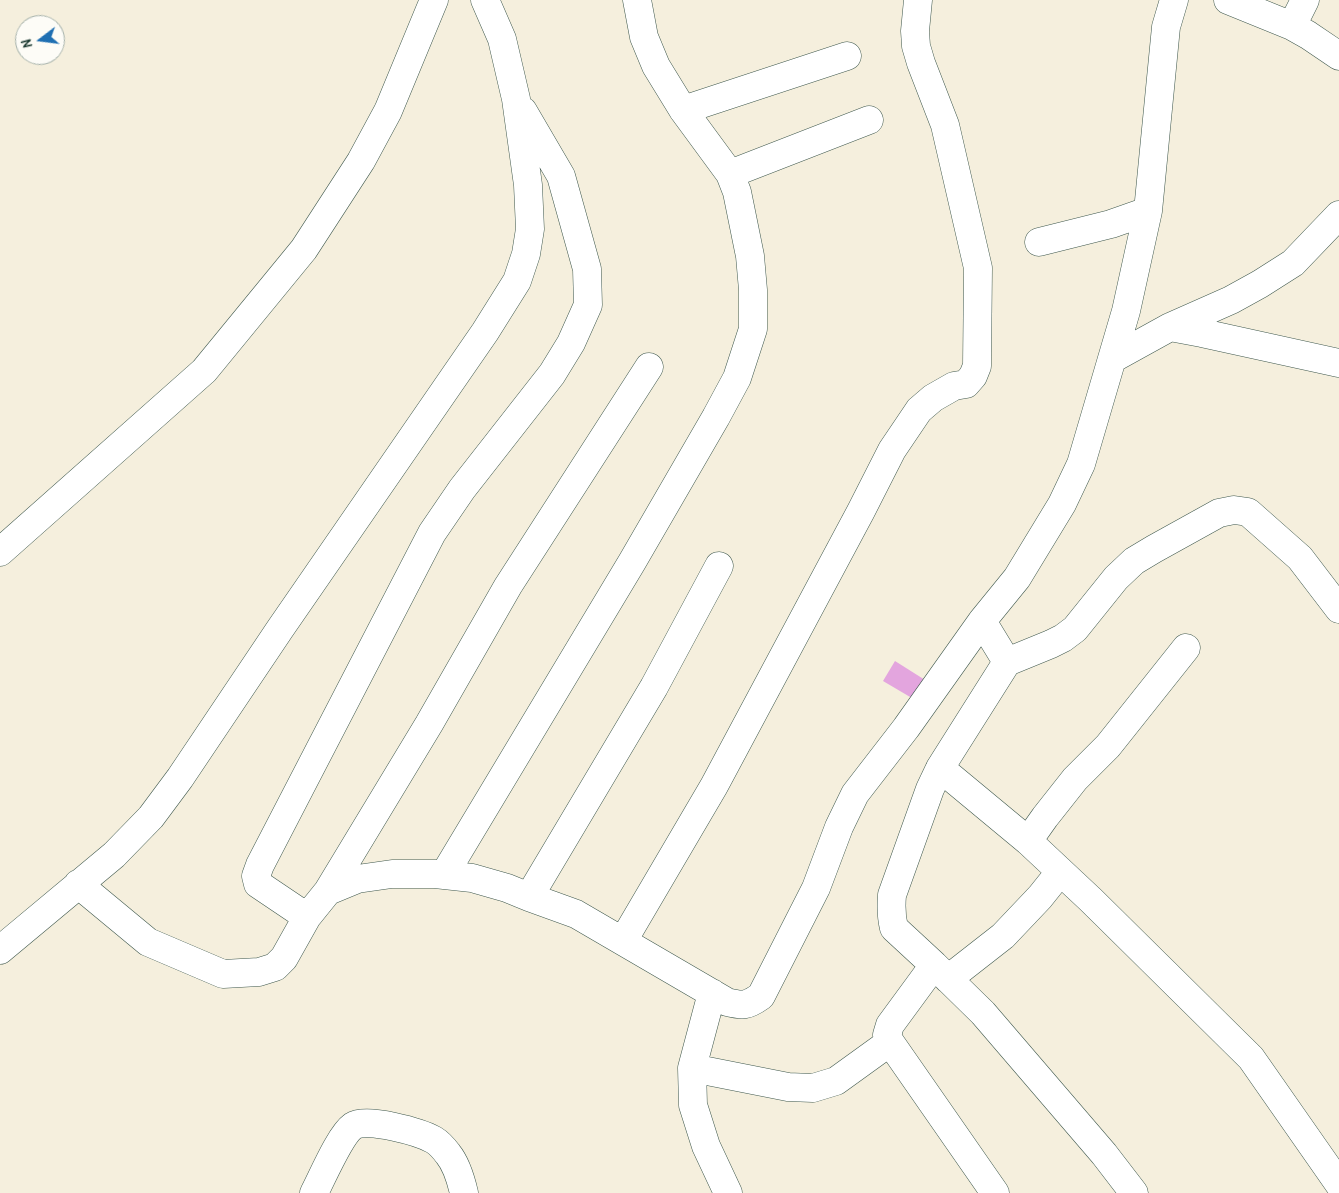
<!DOCTYPE html>
<html>
<head>
<meta charset="utf-8">
<style>
	body { margin:0 }
	#map { position:relative; width:1339px; height:1193px; overflow:hidden; background:#f5efdd; font-family:"Patrick Hand",sans-serif }
	canvas { display:block }
	.north { position:absolute; left:15px; top:15px; width:50px; height:50px; box-sizing:border-box; background:#fdfcf7; border:1px solid #a4b0a9; border-radius:50%; rotate:255deg; font-size:14px; font-weight:700; line-height:20px; text-align:center; color:#1f3d34 }
	.north::after { content:''; display:block; margin:auto; width:18px; height:22px; background:#1f6fb2; clip-path:polygon(50% 0,100% 100%,50% 72%,0 100%) }
</style>
</head>
<body>
<div id="map">
<canvas width="1339" height="1193"></canvas>
<div class="north">N</div>
</div>
<script>
const ctx = document.querySelector('canvas').getContext('2d');
ctx.lineJoin = 'round';
function paint(path, color) { ctx.fillStyle = color; ctx.fill(path, 'evenodd'); }
function strokePath(path, color, width, dash) { ctx.strokeStyle = color; ctx.lineWidth = width; ctx.lineCap = dash ? 'butt' : 'round'; ctx.setLineDash(dash || []); ctx.stroke(path); }
paint(new Path2D(`
	M895 661 933 685 922 704 883 681Z`), '#e3a5de');
const street = new Path2D(`
	M1228 0 1292 26 1308 35 1339 56
	M1292 26 1305 0
	M683 110 847 56
	M730 174 869 120
	M1039 242 1111 224 1148 211
	M1170 327 1202 333 1339 363
	M1112 359 1170 327 1231 300 1260 284 1293 263 1339 215
	M0 552 204 371 304 249 361 161 388 111 434 0
	M982 621 1007 662 940 768 930 789 892 895C891 907 891 916 894 928L934 965 983 1013 1104 1154 1134 1193
	M1007 662 1051 644 1063 638 1075 629 1116 578 1134 561 1154 549 1219 513 1234 510 1248 512 1300 558 1339 609
	M940 768 1028 841 1091 900 1251 1058 1339 1184
	M1028 841 1045 817 1075 779 1108 746 1186 648
	M444 875 632 562 716 417 737 378 753 329V290L750 256 737 192 730 174 683 110 656 66 644 37 637 0
	M78 884 148 942 223 974 259 972 275 967 284 958 307 917 328 891 357 879 392 874H435L472 878 507 888 529 897 576 914 727 1002C743 1006 747 1006 761 996L816 888 839 827 855 794 906 728 982 621 1017 578 1062 504 1081 464 1126 311 1148 211 1166 27 1174 0
	M328 891 429 724 508 586 649 367
	M529 897 654 687 719 566
	M307 917 258 884 256 876 260 865 432 533 462 489 552 374 571 343 588 305 587 269 561 176 523 111
	M623 941 714 786 861 511 892 450 919 410 933 398 954 386 966 384 973 376 977 366 978 268 945 125 921 63 916 46 915 31 918 0
	M0 950 114 855 151 817 180 778 280 629 485 332 517 281 526 254 530 229 528 185 516 99 502 39 485 0
	M934 965 890 1025 887 1035 890 1042 995 1193
	M948 979 1003 936 1040 897 1060 872
	M712 993 692 1068 693 1105 706 1146 728 1193
	M692 1068 788 1087 813 1088 836 1081 890 1042
	M314 1193C322 1178 340 1135 353 1126 366 1117 420 1132 434 1140 439 1143 445 1150 448 1154 457 1165 461 1180 464 1193`);
strokePath(street, '#3f584d', 29);
strokePath(street, '#fff', 28);
</script>
</body>
</html>
